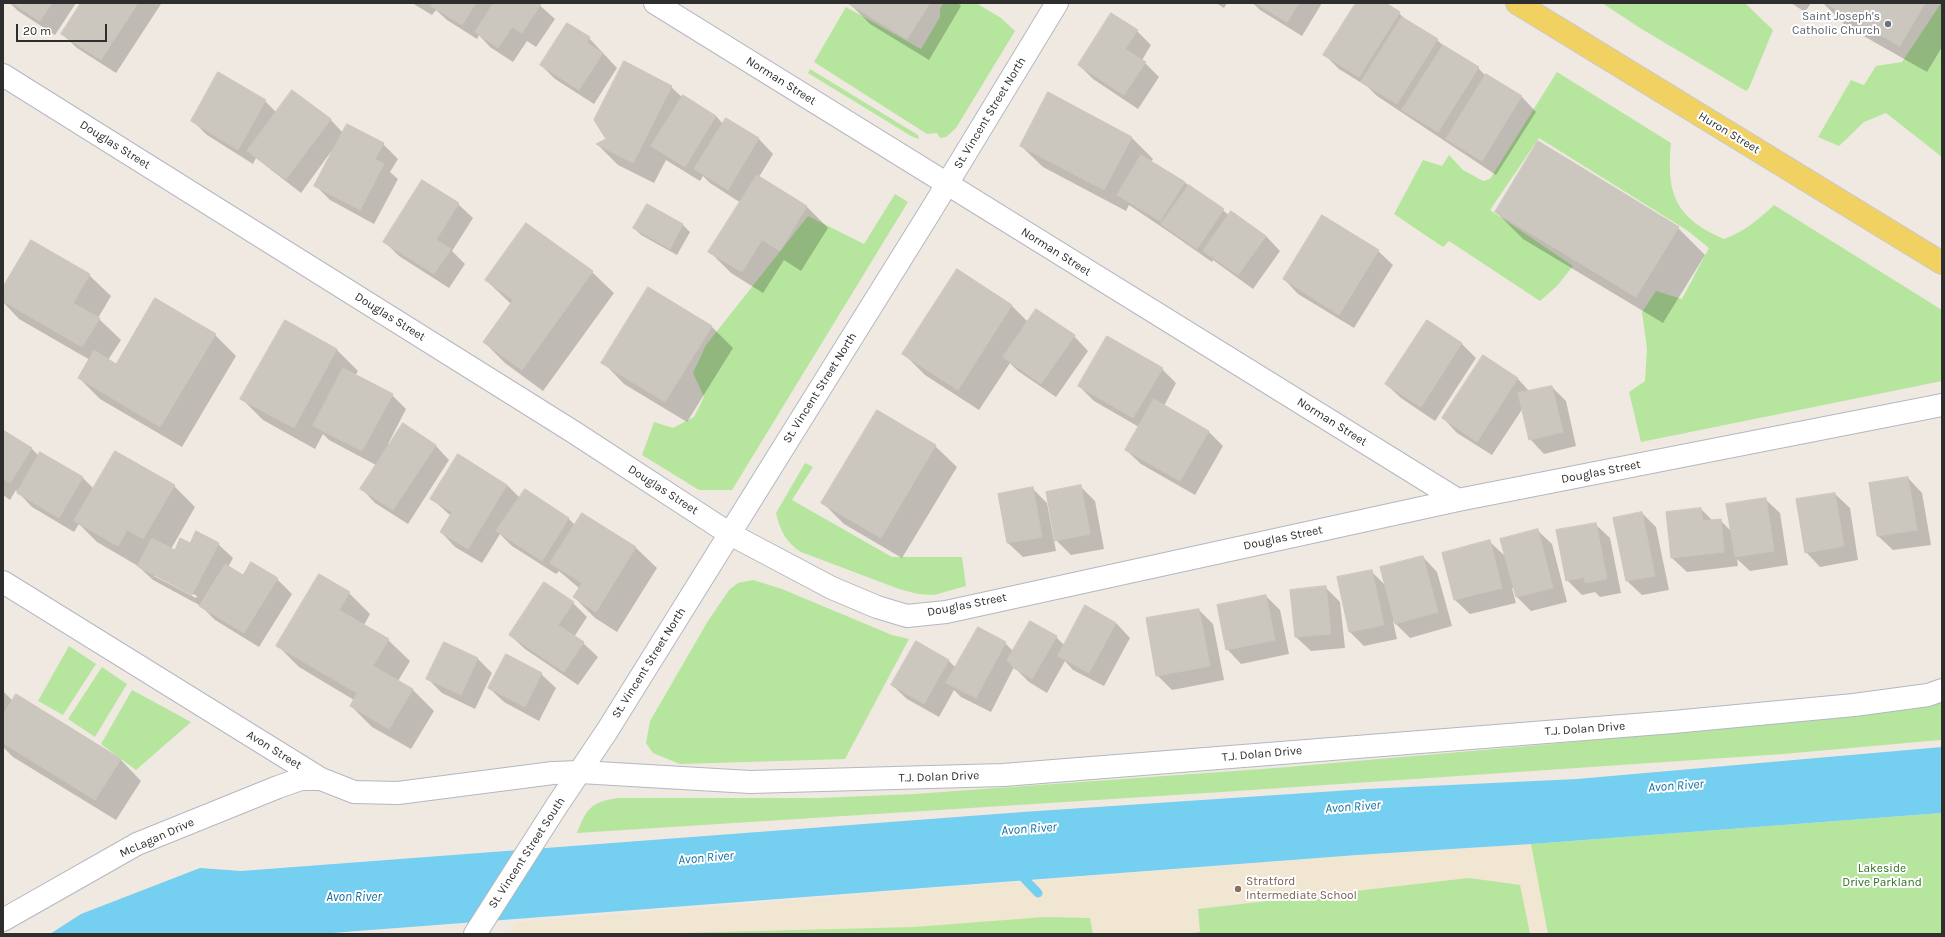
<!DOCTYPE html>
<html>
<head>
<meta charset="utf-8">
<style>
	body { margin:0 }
	#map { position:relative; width:1945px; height:937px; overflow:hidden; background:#efe9e1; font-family:Karla,sans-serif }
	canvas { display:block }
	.frame { position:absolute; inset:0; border:4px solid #2e2e2e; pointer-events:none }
	.scale { position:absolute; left:16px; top:24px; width:91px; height:18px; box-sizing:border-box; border:2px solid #2e2e2e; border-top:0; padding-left:5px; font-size:12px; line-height:14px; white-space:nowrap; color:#2e2e2e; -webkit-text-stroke:3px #fff; paint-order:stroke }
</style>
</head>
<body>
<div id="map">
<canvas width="1945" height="937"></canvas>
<div class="frame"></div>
<div class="scale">20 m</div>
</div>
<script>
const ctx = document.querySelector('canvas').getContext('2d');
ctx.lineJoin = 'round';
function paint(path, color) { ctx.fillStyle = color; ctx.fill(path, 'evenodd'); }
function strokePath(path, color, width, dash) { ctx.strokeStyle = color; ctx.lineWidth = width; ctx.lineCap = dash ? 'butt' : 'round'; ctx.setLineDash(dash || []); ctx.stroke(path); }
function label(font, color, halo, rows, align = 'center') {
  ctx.font = font + ' Karla,sans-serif'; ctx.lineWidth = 4; ctx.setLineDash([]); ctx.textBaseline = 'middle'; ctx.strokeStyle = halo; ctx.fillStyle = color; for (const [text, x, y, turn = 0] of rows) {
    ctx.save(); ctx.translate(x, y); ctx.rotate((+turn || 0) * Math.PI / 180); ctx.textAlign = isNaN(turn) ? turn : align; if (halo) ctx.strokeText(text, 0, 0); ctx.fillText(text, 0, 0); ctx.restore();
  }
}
paint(new Path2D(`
	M1531 844 1548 934H509L516 922 1357 855Z`), '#f0e6d1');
paint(new Path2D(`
	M943 3H976L1001 18 1015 31 956 128 946 137 940 138 937 133 927 134 814 62 846 7 921 49 940 17V9Z
	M1602 3H1745L1773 30 1749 88 1746 91 1640 28Z
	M1941 3 1942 157 1886 113 1864 122 1839 146 1818 137 1851 80 1864 85 1876 66 1902 62Z
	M810 69 918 135 919 139 911 136 808 73Z
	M1557 72 1671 143C1666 195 1676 218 1724 239 1744 232 1759 219 1774 205L1942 310V381L1641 442 1629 392 1645 381 1647 349 1642 312 1656 291 1682 299 1709 248 1688 231 1539 138 1490 210 1573 266 1557 286 1540 301 1449 241 1443 247 1394 214 1423 160 1442 166 1449 155 1463 170 1483 181 1490 179Z
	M895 194 908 202 732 490H699L642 455 654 422 673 428 694 417 704 397 693 373 706 345 808 216 864 244Z
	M805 463 813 467 792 500 892 557H962L966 586 934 595 918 594 899 589 801 552C786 542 780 531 776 513Z
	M753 580 782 589 892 635 909 639 845 759 680 764 653 753 646 743 650 721 708 621 729 590 738 583Z
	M69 646 96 664 63 715 38 701Z
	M102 667 127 684 95 737 68 719Z
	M132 690 191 722 136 770 101 744Z
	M1942 702V740L1929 741 1783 754 1222 792 577 833C587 808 591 802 618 798H820L914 794 1276 768 1529 746 1836 717 1914 709Z
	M1942 813V934H1548L1531 844Z
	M1469 878 1520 885 1530 934H1184L1200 932 1198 909Z
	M1045 917 1090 918 1093 934H642L914 927Z`), '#b6e59e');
paint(new Path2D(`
	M1942 747V813L1531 844 1357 855 318 934H50L81 914 200 868 241 871 1023 812 1366 789 1577 779Z`), '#75cff0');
paint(new Path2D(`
	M10 3H76L55 35 18 11Z
	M83 3H160L161 4 116 73 77 48 62 34Z
	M412 3H537L555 19 536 47 527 41 513 62 490 47 479 35 477 39 447 20 436 10 432 15Z
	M849 3H958L961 6 929 60 870 24Z
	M1216 3H1227L1224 8Z
	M1253 3H1322L1302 36 1260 10Z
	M1357 3H1384L1399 13 1408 22 1437 40 1445 47 1478 68 1486 76 1522 97 1536 112 1496 175 1377 96 1368 87 1339 69 1324 54Z
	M1791 3H1811L1805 12Z
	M1823 3H1942V47L1927 72 1846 26Z
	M567 24 589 38 617 68 594 104 555 79 541 65Z
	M1137 31 1151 45 1142 60 1159 77 1138 109 1093 79 1079 65Z
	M671 87 683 98 716 116 723 124 726 119 759 139 773 154 759 177 807 207 828 228 801 271 784 260 763 293 731 273 710 252 741 203 710 183 703 176 700 181 666 160 654 183 618 165 598 145 607 139Z
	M1049 94 1132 138 1153 159 1151 162 1184 182 1229 215 1266 236 1280 251 1253 289 1213 260 1212 262 1172 234 1129 205 1126 211 1043 167 1021 146Z
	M265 101 277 113 330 119 343 133 383 144 398 159 390 172 398 179 374 224 330 200 315 185 333 149 301 193 256 158 253 164 207 135 192 120Z
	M458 204 473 218 452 251 465 264 449 288 399 256 384 241Z
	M647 205 683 225 690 232 677 255 641 235 634 228Z
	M1496 212 1678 228 1705 255 1663 323 1523 239Z
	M1323 217 1378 251 1393 265 1354 328 1298 294 1284 279Z
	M526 224 592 272 614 293 543 391 505 363 484 342 511 304 486 280Z
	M32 241 89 275 111 296 98 318 121 340 108 360 116 365 215 335 236 356 182 447 100 399 79 378 90 360 19 319 3 302V289Z
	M957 271 1012 306 1028 322 1074 336 1088 351 1056 397 1018 371 1010 363 979 410 925 375 904 354Z
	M648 288 712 327 733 348 687 422 624 384 603 362Z
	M285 321 337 350 358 371 355 376 392 395 406 409 388 444 435 445 449 460 408 524 375 503 361 488 376 465 329 440 323 434 315 449 263 420 242 399Z
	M1462 344 1476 358 1435 421 1401 398 1386 384Z
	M1483 356 1518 379 1530 392 1552 387 1566 401 1576 446 1544 454 1530 439 1523 408 1492 455 1457 433 1443 418Z
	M1162 369 1176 383 1164 406 1209 432 1223 446 1195 495 1141 464 1126 450 1139 427 1094 401 1079 386Z
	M877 411 935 446 957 467 902 558 844 524 823 503Z
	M3 431 32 449 39 456 41 454 83 478 94 489 174 486 195 507 171 549 175 551 190 544H218L233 558 228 567 243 577 277 579 292 594 259 647 215 620 201 606 153 580 138 566 97 542 79 524 74 532 32 507 16 490 10 500 3 495ZM154 574 197 596 196 598 154 576Z
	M1908 478 1922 493 1931 545 1893 550 1878 536 1870 484Z
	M507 485 520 498 525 490 569 519 575 525 635 547 657 568 617 632 595 618 574 597 579 588 559 571 556 574 512 546 500 534 482 563 455 547 441 532 451 516 431 498Z
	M1080 486 1095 501 1104 549 1071 555 1056 540Z
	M1032 488 1047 503 1056 551 1023 557 1008 543 999 494Z
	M1835 494 1850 508 1858 560 1820 567 1806 552Z
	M1765 499 1780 513 1788 565 1750 571 1737 559 1738 566 1687 572 1672 558 1701 509 1713 521 1720 520 1732 532Z
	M1642 513 1656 527 1669 590 1642 595 1627 581Z
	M1595 524 1610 538 1621 593 1600 597 1595 592 1582 595 1567 580Z
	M1537 530 1552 544 1567 602 1531 611 1517 597 1514 588H1512L1516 603 1470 614 1455 600 1443 553 1490 542 1507 558Z
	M1423 557 1437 572 1452 626 1410 638 1393 621 1397 639 1364 646 1350 632 1371 571 1386 586Z
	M1325 587 1340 602 1345 648 1311 651 1296 637Z
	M349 593 370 614 364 625 388 640 410 661 398 681 413 690 434 711 411 749 372 727 351 706 354 700 299 667 278 646Z
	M1266 596 1280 610 1289 654 1241 664 1227 649Z
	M573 603 587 617 574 637 583 643 598 657 578 685 525 649 510 635Z
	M1199 610 1213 624 1224 680 1172 690 1157 675Z
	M1116 623 1130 638 1104 686 1073 670 1065 661 1047 693 1029 682 1014 667 991 712 961 697 954 690 939 717 907 699 892 685 916 643 949 661 956 668 1005 643 1013 651 1056 637 1064 645Z
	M444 643 478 659 492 673 475 709 442 693 428 679Z
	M541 674 556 688 539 721 504 702 489 688Z
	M3 691 13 701 120 759 141 781 116 820 13 757 3 747Z`), '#0003');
strokePath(new Path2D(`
	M1018 872 1038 893`), '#75cff0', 9);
const building = new Path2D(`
	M12 3H52L40 21Z
	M81 3H138L101 60 61 34Z
	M433 3H476L462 25 431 6Z
	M494 3H539L541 4 522 33 512 27 498 48 475 32Z
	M848 3H930L907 39Z
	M1256 3H1299L1287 22Z
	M1356 3H1386L1400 12 1359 77 1323 55Z
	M1825 3H1925L1900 46Z
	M1111 13 1138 30 1125 49 1146 62 1124 95 1078 65Z
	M1402 17 1438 39 1397 104 1361 82Z
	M567 23 590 37 587 43 603 53 579 90 540 65Z
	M1443 45 1479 67 1438 132 1402 110Z
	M624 61 672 86 633 163 596 144 606 139 594 120Z
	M218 72 266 100 238 150 191 121Z
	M1486 74 1522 96 1482 161 1446 139Z
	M292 90 331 119 286 179 247 151Z
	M1048 92 1132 137 1104 190 1020 146Z
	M683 95 716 116 685 167 651 146Z
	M726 118 759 138 728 190 694 169Z
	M347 124 384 143 375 159 384 164 360 210 314 186Z
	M1538 141 1679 227 1636 297 1495 212Z
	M1141 155 1185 182 1160 221 1117 195Z
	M757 175 807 206 780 251 762 240 742 272 708 252Z
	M422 180 459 203 436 240 451 249 434 274 383 242Z
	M1189 185 1224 209 1197 249 1161 224Z
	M647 204 683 224 670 249 633 228Z
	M1231 211 1266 236 1238 275 1203 251Z
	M1322 215 1379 250 1339 315 1283 279Z
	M526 223 593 271 522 370 483 342 513 300 485 280Z
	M31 240 90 274 73 303 100 318 82 347 3 301V287Z
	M957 269 1012 305 958 390 902 354Z
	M648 287 712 326 665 402 601 363Z
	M155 298 216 334 160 427 78 378 94 350 116 364Z
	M1036 309 1075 335 1041 384 1003 357Z
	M285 320 337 349 294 428 240 399Z
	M1427 320 1462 343 1421 407 1385 384Z
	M1107 336 1163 368 1133 418 1078 386Z
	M1483 355 1518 378 1477 442 1442 418Z
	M343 368 393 394 362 451 313 426Z
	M1552 386 1563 432 1529 440 1518 393Z
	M1154 399 1209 431 1180 481 1125 450Z
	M877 410 936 445 881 538 821 503Z
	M403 423 436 445 393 510 360 489Z
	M3 430 32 448 10 483 3 478Z
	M115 451 175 485 143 539 127 530 118 546 74 521Z
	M40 452 83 477 59 518 17 493Z
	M458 454 507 485 468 549 440 532 452 512 430 499Z
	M1908 477 1917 530 1877 536 1869 483Z
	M1081 485 1090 534 1055 541 1046 492Z
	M1033 487 1042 537 1007 543 998 494Z
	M525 489 569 518 542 561 496 531Z
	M1835 493 1844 546 1805 553 1796 499Z
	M1766 498 1774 551 1735 557 1726 504Z
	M1701 508 1703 521 1721 519 1724 552 1671 558 1666 512Z
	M1642 512 1655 576 1626 581 1613 518Z
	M582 513 636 547 596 612 573 597 582 583 550 563Z
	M1596 523 1607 579 1585 583 1584 577 1566 581 1556 530Z
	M1538 529 1553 588 1516 597 1500 539Z
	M196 531 219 543 192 595 137 566 152 538 175 550 180 538 190 543Z
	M1490 540 1502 588 1454 600 1442 553Z
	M1423 556 1438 612 1395 624 1380 567Z
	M251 562 278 578 244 633 199 606 225 564 243 575Z
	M1372 570 1384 625 1349 632 1337 577Z
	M319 574 350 592 339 610 389 639 373 666 413 689 389 729 350 706 357 693 276 646Z
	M544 582 574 602 558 625 584 642 564 672 509 635Z
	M1326 586 1331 634 1295 637 1290 590Z
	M1266 595 1275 640 1226 650 1217 605Z
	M1085 605 1116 623 1089 673 1058 656Z
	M1199 609 1210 666 1156 676 1146 618Z
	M1030 621 1057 636 1032 679 1014 668 1007 660Z
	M978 627 1006 642 976 698 946 683Z
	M916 641 949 660 924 704 891 685Z
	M444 642 478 658 461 695 426 679Z
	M506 654 542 673 525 707 488 688Z
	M16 694 121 759 95 800 3 743V715Z`);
paint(building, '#cbc7bf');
strokePath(building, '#cbc5ba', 1);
const street = new Path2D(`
	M655 3 1458 500
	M3 75 572 431 730 534 832 588 877 607 907 616 946 612 1458 500 1942 405
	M3 582 321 779 354 792 398 793 553 773 580 772 750 782 1003 775 1673 722 1854 705 1928 695 1942 690
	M3 920 137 844 278 787 301 779H321`);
const secondary = new Path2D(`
	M475 934 556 807 607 731 930 212 1057 3`);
const primary = new Path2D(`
	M1517 3 1942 263`);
strokePath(street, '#b4b7c1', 24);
strokePath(secondary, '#b4b7c1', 24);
strokePath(primary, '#c9c9c9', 24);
strokePath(street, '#fff', 22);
strokePath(secondary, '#fff', 22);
strokePath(primary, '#f2d163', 22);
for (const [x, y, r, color] of [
	[1888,24,4,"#6b7280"],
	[1238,889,4,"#8d6e63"]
]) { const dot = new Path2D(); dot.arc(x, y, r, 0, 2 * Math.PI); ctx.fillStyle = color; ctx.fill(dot); strokePath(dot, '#fff', 1.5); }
label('12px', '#5b616d', '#fff', [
	["Saint Joseph's",1880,17],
	["Catholic Church",1880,31]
], 'right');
label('12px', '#2e2e2e', '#fff', [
	["Norman Street",781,81,32],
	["St. Vincent Street North",990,113,-59],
	["Huron Street",1729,133,31],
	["Douglas Street",115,145,32],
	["Norman Street",1056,252,32],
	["Douglas Street",390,317,32],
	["St. Vincent Street North",820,388,-58],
	["Norman Street",1332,422,32],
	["Douglas Street",1601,472,-11],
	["Douglas Street",663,490,33],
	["Douglas Street",1283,538,-12],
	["Douglas Street",967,605,-11],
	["St. Vincent Street North",649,663,-58],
	["T.J. Dolan Drive",1585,729,-4],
	["Avon Street",274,750,32],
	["T.J. Dolan Drive",1262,754,-5],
	["T.J. Dolan Drive",939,777,-2],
	["McLagan Drive",157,838,-24],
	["St. Vincent Street South",527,853,-57]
]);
label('12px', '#2c6e1b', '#fff', [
	["Lakeside",1882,869],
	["Drive Parkland",1882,883]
]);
label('12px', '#785e54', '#fff', [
	["Stratford",1246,882],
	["Intermediate School",1246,896]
], 'left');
label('italic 13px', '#0d6fa3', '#fff', [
	["Avon River",1676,786,-4],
	["Avon River",1353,807,-4],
	["Avon River",1029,829,-4],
	["Avon River",706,858,-5],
	["Avon River",354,897]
]);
</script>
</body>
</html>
